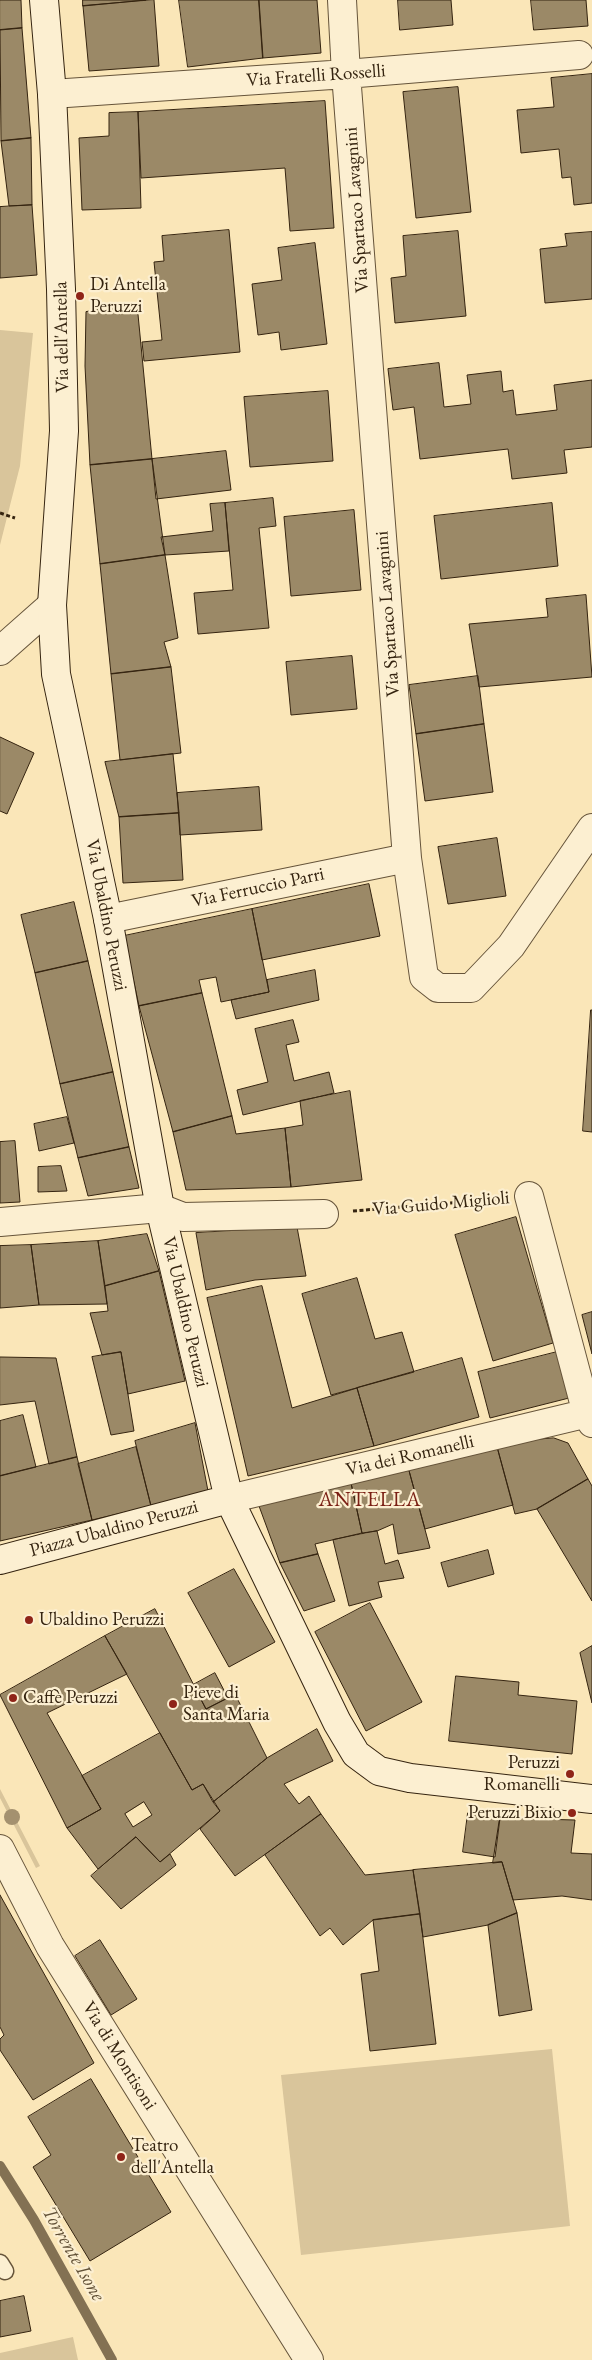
<!DOCTYPE html>
<html>
<head>
<meta charset="utf-8">
<style>
	body { margin:0 }
	canvas { display:block; background:#fae6b8 }
</style>
</head>
<body>
<canvas width="592" height="2360"></canvas>
<script>
const ctx = document.querySelector('canvas').getContext('2d');
ctx.lineJoin = 'round';
function paint(path, color) { ctx.fillStyle = color; ctx.fill(path, 'evenodd'); }
function strokePath(path, color, width, dash) { ctx.strokeStyle = color; ctx.lineWidth = width; ctx.lineCap = dash ? 'butt' : 'round'; ctx.setLineDash(dash || []); ctx.stroke(path); }
function label(font, color, halo, rows, align = 'center') {
  ctx.font = font + ' "EB Garamond",serif'; ctx.lineWidth = 4.5; ctx.setLineDash([]); ctx.textBaseline = 'middle'; ctx.strokeStyle = halo; ctx.fillStyle = color; for (const [text, x, y, turn = 0] of rows) {
    ctx.save(); ctx.translate(x, y); ctx.rotate((+turn || 0) * Math.PI / 180); ctx.textAlign = isNaN(turn) ? turn : align; if (halo) ctx.strokeText(text, 0, 0); ctx.fillText(text, 0, 0); ctx.restore();
  }
}
paint(new Path2D(`
	M0 330 33 333 20 466 0 545Z
	M0 1789 40 1866 36 1868 0 1798Z
	M552 2049 570 2226 301 2255 281 2075Z
	M73 2337 78 2360H0V2353Z`), '#d9c59b');
strokePath(new Path2D(`
	M0 2166 34 2220 112 2360`), '#837153', 10);
const building = new Path2D(`
	M0 0H21L22 28 0 30Z
	M83 0H146L83 6Z
	M154 0 159 66 89 71 83 6Z
	M179 0H259L263 58 188 67Z
	M259 0H317L321 53 263 58Z
	M398 0H451L453 25 400 30Z
	M531 0H586L588 26 534 30Z
	M22 28 31 138 1 141 0 30Z
	M592 74V203L574 205 571 177 562 178 559 149 521 153 517 110 554 107 551 78Z
	M458 87 471 212 416 218 403 92Z
	M325 101 334 228 290 231 285 168 141 178 138 112Z
	M138 112 141 208 82 210 79 138 109 136V113Z
	M31 138 32 205 9 206 1 141Z
	M32 205 37 275 0 278V207Z
	M229 230 240 352 144 361 142 342 162 340 154 262 164 261 162 236Z
	M458 231 466 316 395 323 391 278 406 276 403 236Z
	M592 232V299L545 303 540 249 567 246 565 234Z
	M315 243 327 344 281 350 279 332 258 335 252 284 282 280 278 248Z
	M137 304 152 459 90 465 85 366 86 312Z
	M439 363 444 407 471 404 467 375 501 371 503 392 513 390 516 415 557 410 554 385 592 380V447L564 450 567 473 512 479 508 449 420 459 414 407 393 410 388 369Z
	M328 391 333 461 250 467 244 397Z
	M226 451 231 490 156 499 152 459Z
	M152 459 165 555 100 564 90 465Z
	M273 498 276 526 259 528 269 628 198 634 194 593 233 590 225 503Z
	M225 503 229 551 165 555 161 537 213 531 210 504Z
	M552 503 558 566 441 579 434 516Z
	M354 510 361 590 291 596 284 517Z
	M165 555 178 638 164 642 171 667 111 674 100 564Z
	M586 595 592 677 479 687 469 624 548 617 546 599Z
	M352 656 357 709 291 715 286 662Z
	M171 667 181 753 120 760 111 674Z
	M478 676 484 724 416 734 409 685Z
	M484 724 493 792 425 801 416 734Z
	M0 737 34 753 7 814 0 811Z
	M173 754 179 813 119 817 105 762Z
	M259 787 262 830 180 835 177 793Z
	M179 813 183 880 123 883 119 817Z
	M497 838 506 896 448 904 438 847Z
	M369 884 380 936 262 960 252 909Z
	M74 902 88 961 35 973 21 915Z
	M252 909 269 992 221 1002 216 977 199 980 202 993 139 1006 124 936Z
	M88 961 113 1072 60 1084 35 973Z
	M315 970 319 1000 236 1019 231 1000 269 992 267 980Z
	M202 993 232 1116 173 1132 139 1006Z
	M591 1010H592V1132L583 1131Z
	M293 1020 299 1042 286 1045 294 1081 329 1072 334 1093 243 1115 237 1090 268 1082 255 1029Z
	M113 1072 129 1147 78 1158 60 1084Z
	M350 1091 362 1180 291 1187 285 1128 303 1125 300 1101Z
	M232 1116 236 1134 285 1128 291 1187 186 1190 173 1132Z
	M67 1117 74 1143 39 1151 34 1124Z
	M15 1141 20 1202 0 1203V1142Z
	M129 1147 139 1188 88 1196 78 1158Z
	M61 1166 67 1191 38 1192V1167Z
	M516 1217 553 1343 493 1361 455 1235Z
	M297 1227 306 1276 255 1280 206 1290 196 1233Z
	M147 1234 159 1271 105 1286 98 1241Z
	M98 1241 107 1304 39 1305 31 1245Z
	M31 1245 39 1305 0 1308V1246Z
	M159 1271 185 1381 128 1394 121 1352 102 1355 90 1313 108 1311 105 1286Z
	M357 1278 375 1339 402 1332 414 1372 331 1395 302 1294Z
	M262 1286 292 1408 357 1388 374 1446 248 1476 207 1298Z
	M592 1312V1354L582 1315Z
	M561 1351 573 1397 490 1418 478 1372Z
	M121 1352 134 1431 111 1435 92 1357Z
	M0 1357 56 1358 77 1457 49 1464 35 1401 0 1405Z
	M462 1358 479 1417 374 1446 357 1388Z
	M23 1415 36 1467 0 1476V1421Z
	M195 1423 208 1491 151 1506 135 1441Z
	M554 1438 568 1443 588 1479 537 1509 515 1514 496 1443Z
	M496 1443 513 1505 425 1529 408 1467Z
	M136 1447 151 1506 92 1520 78 1464Z
	M77 1457 92 1520 0 1541V1476Z
	M408 1467 430 1548 398 1554 393 1524 377 1531 362 1533 351 1483Z
	M588 1479 592 1486V1601L537 1509Z
	M351 1483 362 1533 315 1544 318 1554 280 1563 259 1506Z
	M377 1531 385 1564 398 1560 404 1578 378 1582 382 1597 349 1606 333 1540Z
	M488 1550 494 1574 448 1587 441 1563Z
	M318 1554 335 1601 304 1611 280 1563Z
	M234 1569 275 1642 229 1667 188 1593Z
	M370 1603 422 1702 366 1731 315 1632Z
	M155 1609 206 1709 235 1694 267 1758 213 1802 203 1784 192 1790 105 1636Z
	M105 1636 127 1674 47 1713 101 1809 67 1828 0 1695Z
	M592 1646V1703L580 1653Z
	M215 1673 228 1698 206 1709 193 1685Z
	M456 1676 519 1682 518 1695 577 1701 572 1754 449 1741Z
	M317 1729 333 1761 284 1784 299 1804 309 1796 321 1814 235 1876 200 1829 220 1811 213 1802 267 1758Z
	M160 1733 192 1790 203 1784 220 1811 160 1862 136 1837 98 1869 67 1828 101 1809 82 1776ZM144 1802 152 1815 133 1827 125 1814Z
	M468 1813 500 1818 495 1857 463 1852Z
	M321 1814 365 1875 413 1870 420 1914 373 1920 343 1945 330 1928 320 1936 265 1855Z
	M500 1818 575 1820 571 1853 592 1854V1900L562 1896 513 1900 502 1862 493 1863Z
	M136 1837 160 1862 170 1854 176 1865 121 1909 91 1876Z
	M502 1862 517 1913 488 1925 423 1937 413 1870Z
	M0 1895 94 2063 33 2100 0 2050V2039L4 2035 0 2027Z
	M517 1913 532 2010 499 2016 488 1925Z
	M420 1914 436 2044 370 2051 361 1974 379 1971 373 1920Z
	M100 1940 137 1999 111 2015 75 1956Z
	M91 2079 171 2212 90 2261 33 2167 51 2155 28 2117Z
	M24 2296 31 2331 0 2337V2301Z`);
paint(building, '#9b8967');
strokePath(building, '#352410', 1);
const lane = new Path2D(`
	M0 2263 5 2271`);
const street = new Path2D(`
	M342 0 346 74 407 858 424 977 438 988H471L511 946 592 828
	M52 94 346 74 579 55
	M0 651 52 605
	M108 919 407 858
	M529 1196 587 1414 592 1423
	M0 1222 160 1208 183 1217 324 1214
	M229 1499 592 1412
	M0 1849 50 1946 309 2360`);
const secondary = new Path2D(`
	M44 0 52 94 61 289 64 431 52 605 56 674 108 919 160 1208 229 1499 337 1722 356 1754 379 1771 410 1778 592 1799
	M0 1560 229 1499`);
strokePath(lane, '#66543a', 19);
strokePath(street, '#66543a', 30);
strokePath(secondary, '#352410', 30);
strokePath(new Path2D(`
	M0 513 15 518
	M353 1211 499 1199`), '#352410', 3, [4, 2.5]);
strokePath(lane, '#fcefd1', 16);
strokePath(street, '#fcefd1', 28);
strokePath(secondary, '#fcefd1', 28);
ctx.fillStyle = '#a4916f';
for (const [x, y] of [
	[12,1817]
]) { ctx.beginPath(); ctx.arc(x, y, 8, 0, 2 * Math.PI); ctx.fill(); }
for (const [x, y, r, color] of [
	[80,296,5,"#8f2418"],
	[29,1620,5,"#8f2418"],
	[13,1698,5,"#8f2418"],
	[173,1704,5,"#8f2418"],
	[570,1774,5,"#8f2418"],
	[572,1813,5,"#8f2418"],
	[121,2157,5,"#8f2418"]
]) { const dot = new Path2D(); dot.arc(x, y, r, 0, 2 * Math.PI); ctx.fillStyle = color; ctx.fill(dot); strokePath(dot, '#fcefd1', 2); }
label('19px', '#352410', '#fcefd1', [
	["Via Fratelli Rosselli",316,76,-4],
	["Via Spartaco Lavagnini",357,210,-94],
	["Via dell'Antella",62,337,-91],
	["Via Spartaco Lavagnini",388,614,-94],
	["Via Ferruccio Parri",258,888,-12],
	["Via Ubaldino Peruzzi",106,915,79],
	["Via Guido Miglioli",441,1204,-5],
	["Via Ubaldino Peruzzi",185,1312,77],
	["Via dei Romanelli",410,1456,-13],
	["Piazza Ubaldino Peruzzi",114,1529,-15],
	["Via di Montisoni",119,2056,58]
]);
label('19px', '#352410', '#fcefd1', [
	["Di Antella",90,285],
	["Peruzzi",90,307],
	["Ubaldino Peruzzi",39,1620],
	["Pieve di",183,1693],
	["Santa Maria",183,1715],
	["Caffè Peruzzi",23,1698],
	["Peruzzi",560,1763,"right"],
	["Romanelli",560,1785,"right"],
	["Peruzzi Bixio",562,1813,"right"],
	["Teatro",131,2146],
	["dell'Antella",131,2168]
], 'left');
label('italic 20px', '#625137', '#fcefd1', [
	["Torrente Isone",73,2254,60]
]);
ctx.letterSpacing = '1px';
label('21px', '#7a1f14', '#fcefd1', [
	["ANTELLA",370,1500]
]);
ctx.letterSpacing = '0px';
</script>
</body>
</html>
